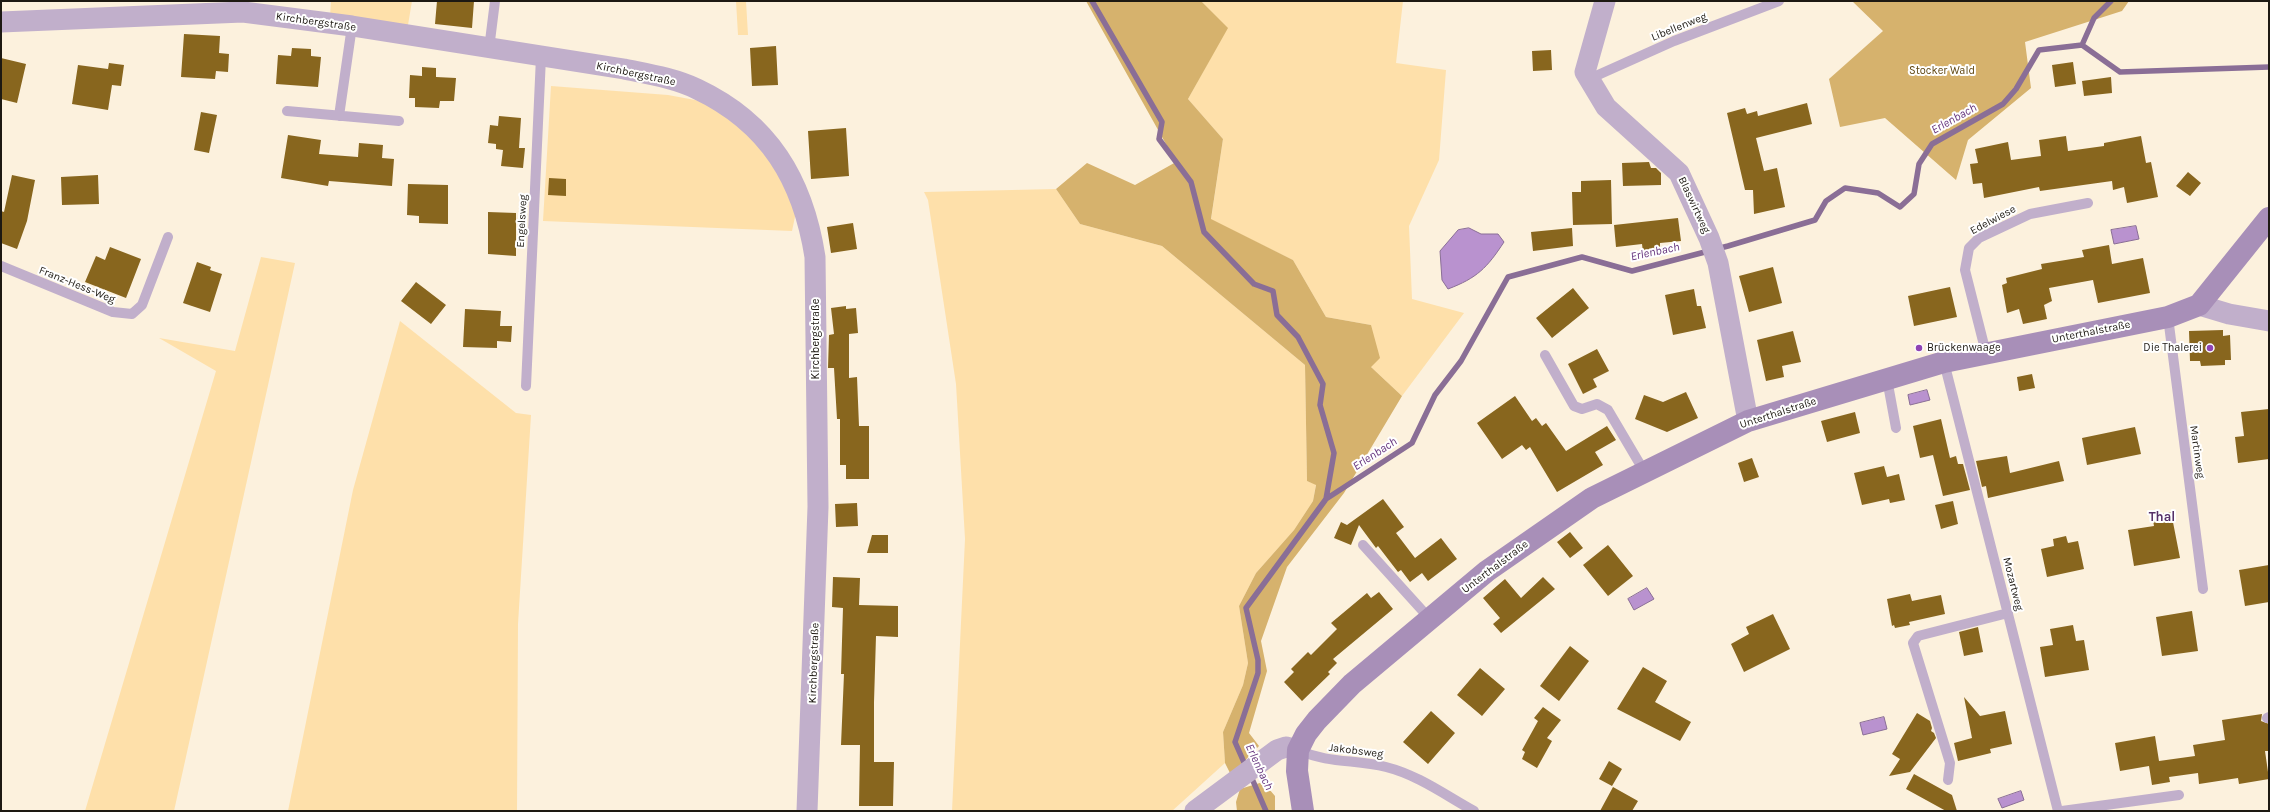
<!DOCTYPE html>
<html>
<head>
<meta charset="utf-8">
<style>
	body { margin:0 }
	#map { position:relative; width:2270px; height:812px; overflow:hidden; background:#fcf1dd; font-family:Karla,sans-serif }
	canvas { display:block }
	.frame { position:absolute; inset:0; border:2px solid #1d1912; pointer-events:none }
</style>
</head>
<body>
<div id="map">
<canvas width="2270" height="812"></canvas>
<div class="frame"></div>
</div>
<script>
const ctx = document.querySelector('canvas').getContext('2d');
ctx.lineJoin = 'round';
function paint(path, color) { ctx.fillStyle = color; ctx.fill(path, 'evenodd'); }
function strokePath(path, color, width, dash) { ctx.strokeStyle = color; ctx.lineWidth = width; ctx.lineCap = dash ? 'butt' : 'round'; ctx.setLineDash(dash || []); ctx.stroke(path); }
function label(font, color, halo, rows, align = 'center') {
  ctx.font = font + ' Karla,sans-serif'; ctx.lineWidth = 4; ctx.setLineDash([]); ctx.textBaseline = 'middle'; ctx.strokeStyle = halo; ctx.fillStyle = color; for (const [text, x, y, turn = 0] of rows) {
    ctx.save(); ctx.translate(x, y); ctx.rotate((+turn || 0) * Math.PI / 180); ctx.textAlign = isNaN(turn) ? turn : align; if (halo) ctx.strokeText(text, 0, 0); ctx.fillText(text, 0, 0); ctx.restore();
  }
}
paint(new Path2D(`
	M331 1H412L408 25 330 16Z
	M736 1H746L748 35H738Z
	M1201 1H1403L1396 63 1446 70 1439 160 1409 226 1412 299 1464 313 1402 396 1371 367V325L1326 317 1293 260 1211 220 1223 139 1188 99 1227 28Z
	M551 86 668 95 706 102 745 124 781 167 796 212 792 231 543 221Z
	M1056 189 1080 224 1162 246 1305 365 1307 481 1316 484 1313 501 1294 530 1256 573 1239 606 1248 663 1243 685 1223 732 1225 763 1172 811H952L965 539 956 384 928 200 924 192Z
	M261 257 295 263 174 811H85L216 371 159 338 235 351Z
	M400 321 516 413 531 415 518 624 517 811H288L353 490Z`), '#fee0aa');
paint(new Path2D(`
	M1086 1H1201L1228 28 1188 99 1223 139 1211 219 1293 260 1326 317 1371 325 1380 358 1371 367 1402 396 1344 493 1287 567 1261 641 1267 671 1249 733 1259 746 1231 775 1225 763 1223 732 1243 685 1248 663 1239 606 1256 573 1294 530 1313 501 1316 485 1307 481 1305 365 1162 246 1080 224 1056 189 1087 163 1135 185 1176 162Z
	M1852 1H2129L2122 11 2025 42 2031 88 1968 140 1956 180 1885 118 1840 127 1829 79 1883 31Z
	M1263 782 1275 796V811H1237L1236 802 1240 789Z`), '#d6b26d');
const water = new Path2D(`
	M2136 226 2139 239 2114 244 2111 230Z
	M1469 228 1481 234H1498L1504 242C1487 268 1477 278 1448 289L1442 280 1440 251 1458 230Z
	M1927 390 1930 400 1910 405 1908 395Z
	M1647 588 1654 599 1634 610 1628 599Z
	M1884 717 1887 729 1863 735 1860 723Z
	M2021 791 2024 800 2002 808 1998 799Z`);
paint(water, '#b992cf');
strokePath(water, '#8a6e96', 1);
strokePath(new Path2D(`
	M1092 1 1162 122 1159 139 1191 182 1204 232 1254 284 1273 291 1277 315 1298 337 1323 384 1320 405 1334 453 1326 499
	M2082 45 2094 18 2111 1
	M1246 767 1235 742 1258 673V660L1246 608 1326 499 1412 443 1435 395 1461 361 1508 277 1582 257 1632 271 1728 246 1815 220 1826 201 1845 188 1878 193 1900 207 1914 194 1919 164 1932 144 2003 104 2016 89 2039 50 2082 45 2120 72 2269 67
	M1250 774 1266 811`), '#8a6e96', 5.5);
paint(new Path2D(`
	M437 1H474L472 28 435 24Z
	M184 34 220 36 219 53 229 54 228 72 216 71 215 79 181 77Z
	M776 46 778 85 752 86 750 48Z
	M292 48 311 49V56L321 57 318 87 276 84 278 55 291 56Z
	M1551 50 1552 70 1533 71 1532 51Z
	M1 58 26 64 17 103 1 99Z
	M2073 62 2076 84 2055 87 2052 65Z
	M109 63 124 65 121 86 112 85 108 110 72 104 78 65 108 69Z
	M422 67 436 68V77L456 78 454 101H440L439 108 415 107V98H409L410 75 422 76Z
	M2111 77 2112 93 2084 96 2082 81Z
	M1807 103 1812 124 1756 138 1764 171 1777 168 1785 207 1754 214 1753 190H1745L1727 113 1745 108 1747 114 1757 111 1758 116Z
	M201 112 217 115 209 153 194 150Z
	M499 116 521 118 519 148H525L523 168 501 166 503 150 496 149V144L488 143 490 125 498 126Z
	M846 128 849 176 811 179 808 131Z
	M288 135 321 140 319 154 358 157 359 143 383 145 382 158 394 159 392 186 329 181 328 186 281 178Z
	M2066 136 2068 151 2104 146V143L2141 136 2146 163 2151 162 2158 197 2127 203 2124 187 2113 190 2112 181 2040 191 2039 187 1984 198 1982 183 1973 184 1970 164 1978 163 1975 149 2008 142 2011 160 2041 156 2039 140Z
	M1649 162 1651 168H1656L1661 173V185L1623 186 1622 163Z
	M2188 172 2201 183 2190 196 2176 186Z
	M12 175 35 180 27 221 17 249 1 243V211L4 212Z
	M98 175 99 204 62 205 61 177Z
	M549 178 566 179V196L548 195Z
	M1611 180 1612 224 1573 225 1572 192H1581V181Z
	M408 184 448 185V224L419 223V216L407 215Z
	M488 212 516 213V256L488 254Z
	M1678 218 1681 241 1660 243V250L1643 252 1642 244 1616 247 1614 225Z
	M853 223 857 249 831 253 827 227Z
	M1572 228 1573 246 1533 251 1531 232Z
	M2109 245 2112 264 2143 258 2150 293 2098 303 2093 280 2049 288 2052 301 2044 305 2047 319 2023 324 2019 309 2007 313 2002 285 2007 283 2006 278 2042 269 2041 264 2084 257 2082 250Z
	M110 247 141 259 126 298 85 282 96 256 105 260Z
	M197 262 211 267 210 270 222 274 210 312 183 303Z
	M1773 267 1782 303 1749 312 1739 276Z
	M416 282 446 305 431 324 401 301Z
	M1950 287 1957 317 1914 326 1908 296Z
	M1573 288 1589 308 1552 338 1536 318Z
	M1694 289 1697 306H1701L1706 328 1673 335 1665 295Z
	M846 306V309L856 308 858 333 849 334V378L857 377 859 426H869V479H846V465H840V419H837L834 368H828L829 335 834 334 831 308Z
	M465 309 501 311 500 326H512L511 342 497 341V348L463 347Z
	M2223 330V336L2230 335 2231 360H2225V365L2201 366 2200 361H2190L2189 331Z
	M1793 331 1801 362 1782 366 1784 377 1766 381 1757 340Z
	M1597 349 1609 371 1593 379 1597 387 1583 394 1568 364Z
	M2032 374 2035 388 2019 391 2017 377Z
	M1686 392 1698 418 1667 432 1635 419 1644 395 1663 402Z
	M1515 396 1532 421 1536 418 1542 426 1546 423 1566 451 1607 426 1616 440 1595 452 1603 465 1557 492 1530 447 1526 450 1522 445 1502 459 1477 423Z
	M2269 409V459L2238 463 2235 437 2244 436 2241 412Z
	M1855 412 1860 433 1827 442 1821 421Z
	M1941 419 1950 458 1956 456 1958 464H1963L1970 490 1943 496 1933 455 1920 458 1913 426Z
	M2135 427 2141 454 2087 465 2082 438Z
	M2007 456 2010 473 2059 461 2064 481 1988 498 1986 486 1982 487 1976 461Z
	M1752 458 1759 477 1744 482 1738 463Z
	M1884 466 1887 477 1899 474 1905 500 1890 503 1889 499 1862 505 1854 473Z
	M1383 499 1404 527 1396 533 1415 558 1441 538 1457 559 1428 581 1422 573 1410 582 1401 570 1398 572 1378 546 1376 548 1359 525 1351 545 1334 538 1341 522 1347 525Z
	M1953 501 1958 524 1941 529 1935 505Z
	M857 503 858 526 836 527 835 504Z
	M2171 512 2180 558 2134 566 2128 530 2154 526 2152 515Z
	M1570 532 1583 548 1570 558 1557 542Z
	M872 535H888V553H867Z
	M2066 536 2068 543 2078 541 2084 569 2047 577 2041 549 2054 546 2053 539Z
	M1608 545 1633 576 1608 596 1583 565Z
	M2269 565V602L2245 606 2239 570Z
	M833 577 860 578 859 605 898 606V637L876 636 874 702V762H894L893 806H859L860 745H841L844 674H841L843 608 832 607Z
	M1543 577 1555 589 1501 633 1493 624 1500 618 1483 598 1505 579 1521 598Z
	M1379 592 1393 609 1333 659 1337 663 1328 672 1330 674 1302 701 1284 682 1294 672 1291 669 1308 652 1311 655 1337 629 1331 623 1367 593 1371 598Z
	M1910 594 1912 601 1941 595 1945 614 1909 622 1910 625 1895 628 1894 625 1892 626 1887 599Z
	M2192 611 2198 651 2162 656 2156 617Z
	M1773 614 1790 649 1744 672 1731 644 1749 634 1746 627Z
	M2073 625 2076 641 2084 640 2089 670 2045 677 2040 647 2053 645 2050 629Z
	M1978 627 1983 652 1964 656 1959 632Z
	M1570 646 1589 661 1559 701 1540 686Z
	M1643 667 1667 681 1655 702 1691 722 1680 741 1617 709Z
	M1480 668 1505 689 1482 716 1457 695Z
	M1964 697 1980 716 2005 711 2012 744 1990 749 1991 753 1958 761 1954 743 1972 738Z
	M1543 707 1561 720 1547 738 1552 741 1537 768 1522 759 1525 752 1522 750 1538 721 1534 718Z
	M1431 711 1455 733 1428 764 1403 742Z
	M1917 713 1930 721 1932 728 1931 731 1934 733 1936 738 1910 772 1889 776 1900 759 1892 754Z
	M2262 714 2261 721 2269 724V751H2265L2269 779 2239 784 2238 778 2199 784 2198 773 2169 777 2170 782 2152 785 2149 766 2120 771 2115 743 2155 736 2159 761 2195 756 2193 745 2225 740 2222 720Z
	M1609 761 1622 769 1612 786 1599 779Z
	M1914 774 1952 795 1957 811H1946L1906 789Z
	M1613 787 1638 801 1632 811H1600Z`), '#88661e');
strokePath(new Path2D(`
	M489 49 495 1
	M1589 79 1674 41 1779 1
	M287 111 399 121
	M339 116 352 26
	M1 266 113 312 132 314 142 305 168 237
	M2168 317 2203 589
	M1986 353 1965 270 1969 248 1979 238 2030 214 2088 203
	M1545 355 1574 406 1582 409 1597 404 1608 410 1644 471
	M1944 362 2058 811
	M1887 379 1896 428
	M526 386 541 57
	M1363 545 1430 619
	M2267 718 2269 717
	M1298 750C1330 764 1355 759 1386 767 1418 775 1445 795 1474 811
	M1948 780 1950 763 1913 643 1918 636 2008 613
	M2062 811 2179 795`), '#c1afcb', 10);
strokePath(new Path2D(`
	M1605 1 1585 72 1606 107 1679 173 1709 238 1718 263 1748 421
	M1 22 243 12 352 26 624 69C648 74 674 78 697 89 769 123 803 180 815 257L818 507 807 811
	M2199 305 2229 314 2269 321
	M1195 811 1277 750 1286 747 1298 750`), '#c1afcb', 21);
strokePath(new Path2D(`
	M1303 811 1297 771 1298 750 1306 734 1317 720 1352 684 1487 571 1592 498 1748 421 1944 362 2168 317 2199 305 2269 218`), '#a88fb8', 22);
for (const [x, y, r, color] of [
	[1919,348,4,"#8f43b4"],
	[2210,348,4,"#8f43b4"]
]) { const dot = new Path2D(); dot.arc(x, y, r, 0, 2 * Math.PI); ctx.fillStyle = color; ctx.fill(dot); strokePath(dot, '#fff', 1.5); }
label('11px', '#1d1912', '#fff', [
	["Kirchbergstraße",316,22,8],
	["Libellenweg",1679,27,-22],
	["Kirchbergstraße",636,74,12],
	["Blaswirtweg",1694,205,65],
	["Edelwiese",1993,220,-28],
	["Engelsweg",522,221,-87],
	["Franz-Hess-Weg",77,285,22],
	["Unterthalstraße",2091,332,-11],
	["Kirchbergstraße",816,339,-90],
	["Unterthalstraße",1778,413,-18],
	["Martinweg",2197,452,82],
	["Unterthalstraße",1495,567,-37],
	["Mozartweg",2013,584,76],
	["Kirchbergstraße",814,663,-88],
	["Jakobsweg",1356,751,7]
]);
label('11px', '#5e450f', '#fff', [
	["Stocker Wald",1942,71]
]);
label('11px', '#1d1912', '#fff', [
	["Brückenwaage",1927,348],
	["Die Thalerei",2202,348,"right"]
], 'left');
label('italic 12px', '#64337d', '#fff', [
	["Erlenbach",1954,119,-29],
	["Erlenbach",1655,252,-12],
	["Erlenbach",1375,454,-33],
	["Erlenbach",1259,767,65]
]);
label('bold 13px', '#553068', '#fff', [
	["Thal",2162,517]
]);
</script>
</body>
</html>
